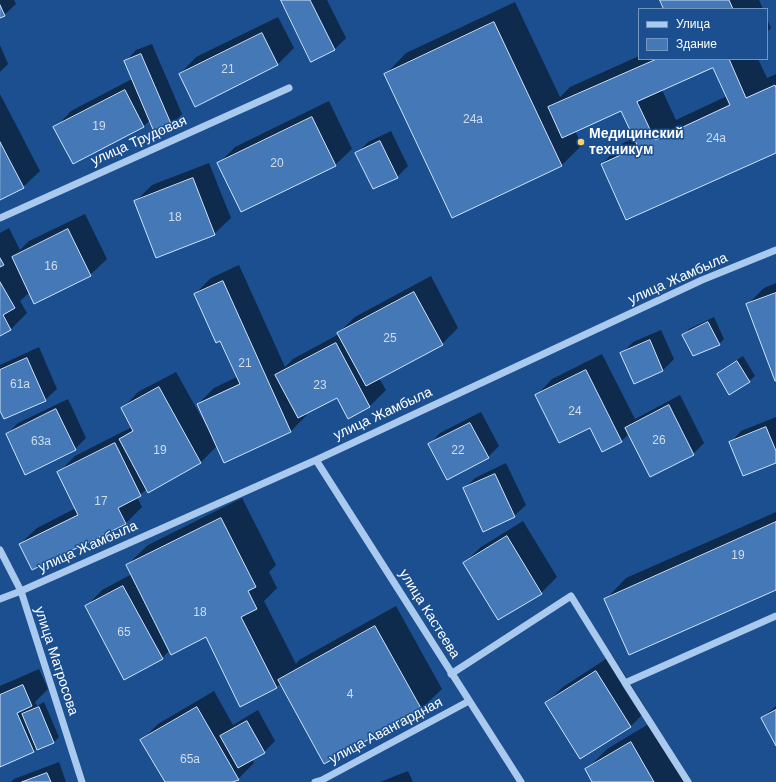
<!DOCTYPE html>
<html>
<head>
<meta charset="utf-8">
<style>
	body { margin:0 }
	#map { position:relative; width:776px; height:782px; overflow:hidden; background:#1b4f8f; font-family:Arial,sans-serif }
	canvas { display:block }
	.legend { position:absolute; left:638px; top:8px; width:130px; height:52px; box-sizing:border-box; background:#1b4f8f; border:1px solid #7695bc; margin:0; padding:5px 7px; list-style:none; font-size:12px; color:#fff }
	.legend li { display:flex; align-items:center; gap:8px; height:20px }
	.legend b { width:20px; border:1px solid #7695bc }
</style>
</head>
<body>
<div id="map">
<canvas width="776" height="782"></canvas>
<ul class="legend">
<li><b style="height:5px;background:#a9c9ee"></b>Улица</li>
<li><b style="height:11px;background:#4478b7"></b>Здание</li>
</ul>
</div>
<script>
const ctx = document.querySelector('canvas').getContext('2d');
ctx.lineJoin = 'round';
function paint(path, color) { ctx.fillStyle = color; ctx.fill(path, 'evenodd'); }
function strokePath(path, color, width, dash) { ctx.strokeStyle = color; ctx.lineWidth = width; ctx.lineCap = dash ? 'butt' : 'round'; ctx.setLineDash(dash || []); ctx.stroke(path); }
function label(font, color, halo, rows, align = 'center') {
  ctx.font = font + ' Arial,sans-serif'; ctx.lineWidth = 3; ctx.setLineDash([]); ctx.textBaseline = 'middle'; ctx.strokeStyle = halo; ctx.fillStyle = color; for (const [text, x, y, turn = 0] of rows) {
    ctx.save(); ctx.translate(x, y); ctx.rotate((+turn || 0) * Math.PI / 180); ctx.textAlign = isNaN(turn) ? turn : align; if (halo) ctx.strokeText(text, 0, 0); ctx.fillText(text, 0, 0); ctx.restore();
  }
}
paint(new Path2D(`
	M0 0H14L16 4 4 15 0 17Z
	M282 0H327L346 38 335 49 311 61Z
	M661 0H759L763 9H665Z
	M515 2 560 97 570 87 639 56V59H758L767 78 776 74V152L602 164 623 143 635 138 622 110 575 131 582 145 561 166 386 74 406 53ZM713 66 727 96 676 120 662 90Z
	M278 17 294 48 277 65 180 74 196 57Z
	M767 19 771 28 767 32Z
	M152 44 182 114 171 126 150 120 144 126 73 163 55 128 71 111 132 79 125 62 136 50Z
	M0 45 8 64 0 72Z
	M0 94 40 171 23 187 0 199Z
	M329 101 352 149 335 165 219 163 235 147Z
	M391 131 408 166 397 177 357 153 368 142Z
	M209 163 231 218 214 234 135 202 152 185Z
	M85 214 107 259 90 275 30 292 20 301 27 313 11 329 0 335V233L9 228 20 250 29 241Z
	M239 265 285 367 293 359 339 334 338 333 355 317 431 276 458 328 442 344 379 378 386 390 370 406 349 417 337 396 306 413 307 415 291 431 224 461 217 446 201 462 149 491 147 489 137 497 142 507 126 523 32 568 20 544 37 528 76 508 59 472 75 456 132 427 122 409 138 392 176 372 207 427H208L198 404 214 388 237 377 221 340 195 294 211 278Z
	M776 283V380L748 304 764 288Z
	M714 317 724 339 719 344 684 335 689 329Z
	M661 330 674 359 663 370 622 353 633 342Z
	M39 347 57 389 45 400 4 418 0 408V365Z
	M602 354 635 419 680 395 704 443 693 454 629 434 621 441 591 426 536 396 552 379Z
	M743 356 755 376 749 381 718 374 723 369Z
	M68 399 86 438 75 449 7 434 18 423Z
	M481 412 499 446 488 457 429 445 440 433Z
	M776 417V462L730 443 741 431Z
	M506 463 526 505 514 516 464 489 475 478Z
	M242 498 276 565 269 572 277 588 264 601 296 664 299 660 396 606 442 689 421 709 280 684 276 688 206 636 170 650 162 658 86 607 102 590 132 574 127 565 148 545Z
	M776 512V589L606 599 626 578Z
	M523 521 557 577 541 593 464 563 481 547Z
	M612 655 647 710 631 726 580 757 546 703 563 687Z
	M39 669 48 689 35 702 37 706 44 702 59 737 54 742 38 749 37 747 33 752 0 766V686Z
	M214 691 233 725 258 710 275 741 264 752 252 759 254 763 238 779 228 782H166L142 740 158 724Z
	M776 706V744L762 718Z
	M652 722 686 782H593L586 770 607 749Z
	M59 762 66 782H11L14 779Z
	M408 771 413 782H380Z`), '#0007');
const building = new Path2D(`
	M281 0H310L335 50 311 62Z
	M660 0H729L733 9H664Z
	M0 5 5 16 0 18Z
	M494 22 562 166 452 218 384 74Z
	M262 33 278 65 195 107 179 74Z
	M141 54 172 126 155 134 124 61Z
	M657 59H729L746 98 775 85 776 88V153L626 220 601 164 638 147 621 111 562 138 548 107ZM713 68 730 105 655 140 637 102Z
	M125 90 144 127 73 164 53 127Z
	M312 117 336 166 241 212 217 163Z
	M380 141 398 178 373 189 355 153Z
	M0 142 24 188 0 200Z
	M193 178 215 235 156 258 134 201Z
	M68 229 91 276 34 304 12 257Z
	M0 258 4 265 0 267Z
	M223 281 291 432 224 463 197 404 240 384 220 341 216 343 194 294Z
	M0 282 15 308 3 315 11 330 0 336Z
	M414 292 443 345 366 386 337 333Z
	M776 293V381H775L746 304Z
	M708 322 720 345 693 356 682 335Z
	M650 340 663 371 634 384 620 353Z
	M336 343 370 407 348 419 337 398 298 418 275 375Z
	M27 358 46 401 4 419 0 411V370Z
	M737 361 750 382 729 395 717 374Z
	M586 370 622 442 602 452 590 428 559 443 535 395Z
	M159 387 201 463 148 493 119 439 133 431 121 408Z
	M669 405 694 455 650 477 625 428Z
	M56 409 76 450 25 475 6 434Z
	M470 423 489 458 447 480 428 444Z
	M766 427 776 451V463L743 476 729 442Z
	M115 443 141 496 118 508 126 524 32 570 19 544 78 515 57 472Z
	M495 474 515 517 483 532 463 488Z
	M221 518 256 587 248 591 257 609 241 617 277 688 240 707 206 637 171 655 126 565Z
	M776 522V590L629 655 604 599Z
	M507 536 542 594 498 620 463 563Z
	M123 586 163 659 124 680 85 606Z
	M375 626 422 710 324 764 278 680Z
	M596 671 631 727 580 759 545 703Z
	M23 685 32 706 17 713 34 752 0 767V695Z
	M39 707 54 743 37 750 22 714Z
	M197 707 239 780 232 782H165L140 740Z
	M776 710V746L761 718Z
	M247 721 265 753 238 768 220 736Z
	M631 742 654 782H592L585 769Z
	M47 773 51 782H22Z`);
paint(building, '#4478b7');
strokePath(building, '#cfe3fa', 1);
strokePath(new Path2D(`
	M0 218 289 88
	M316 460 521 782
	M0 550 21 591 82 782
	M0 599 21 591 316 460 702 280 776 250
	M451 674 571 596 625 683 776 616
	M625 683 688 782
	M315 782 322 780 469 701`), '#a9c9ee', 7);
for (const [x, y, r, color] of [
	[581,142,4,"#ffd166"]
]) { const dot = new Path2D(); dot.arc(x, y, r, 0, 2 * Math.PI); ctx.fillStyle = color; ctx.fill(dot); strokePath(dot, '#1b4f8f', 1.5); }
label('12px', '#d0dded', null, [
	["21",228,70],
	["24а",473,120],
	["19",99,127],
	["24а",716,139],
	["20",277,164],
	["18",175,218],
	["16",51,267],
	["25",390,339],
	["21",245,364],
	["61а",20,385],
	["23",320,386],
	["24",575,412],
	["26",659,441],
	["63а",41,442],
	["19",160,451],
	["22",458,451],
	["17",101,502],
	["19",738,556],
	["18",200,613],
	["65",124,633],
	["4",350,695],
	["65а",190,760]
]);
label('bold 14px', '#fff', '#1b4f8f', [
	["Медицинский",589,134],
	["техникум",589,150]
], 'left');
label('14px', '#fff', '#1b4f8f', [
	["улица Трудовая",139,141,-24],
	["улица Жамбыла",678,279,-24],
	["улица Жамбыла",383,414,-25],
	["улица Жамбыла",88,547,-24],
	["улица Кастеева",429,614,58],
	["улица Матросова",56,661,72],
	["улица Авангардная",386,731,-28]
]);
</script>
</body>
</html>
